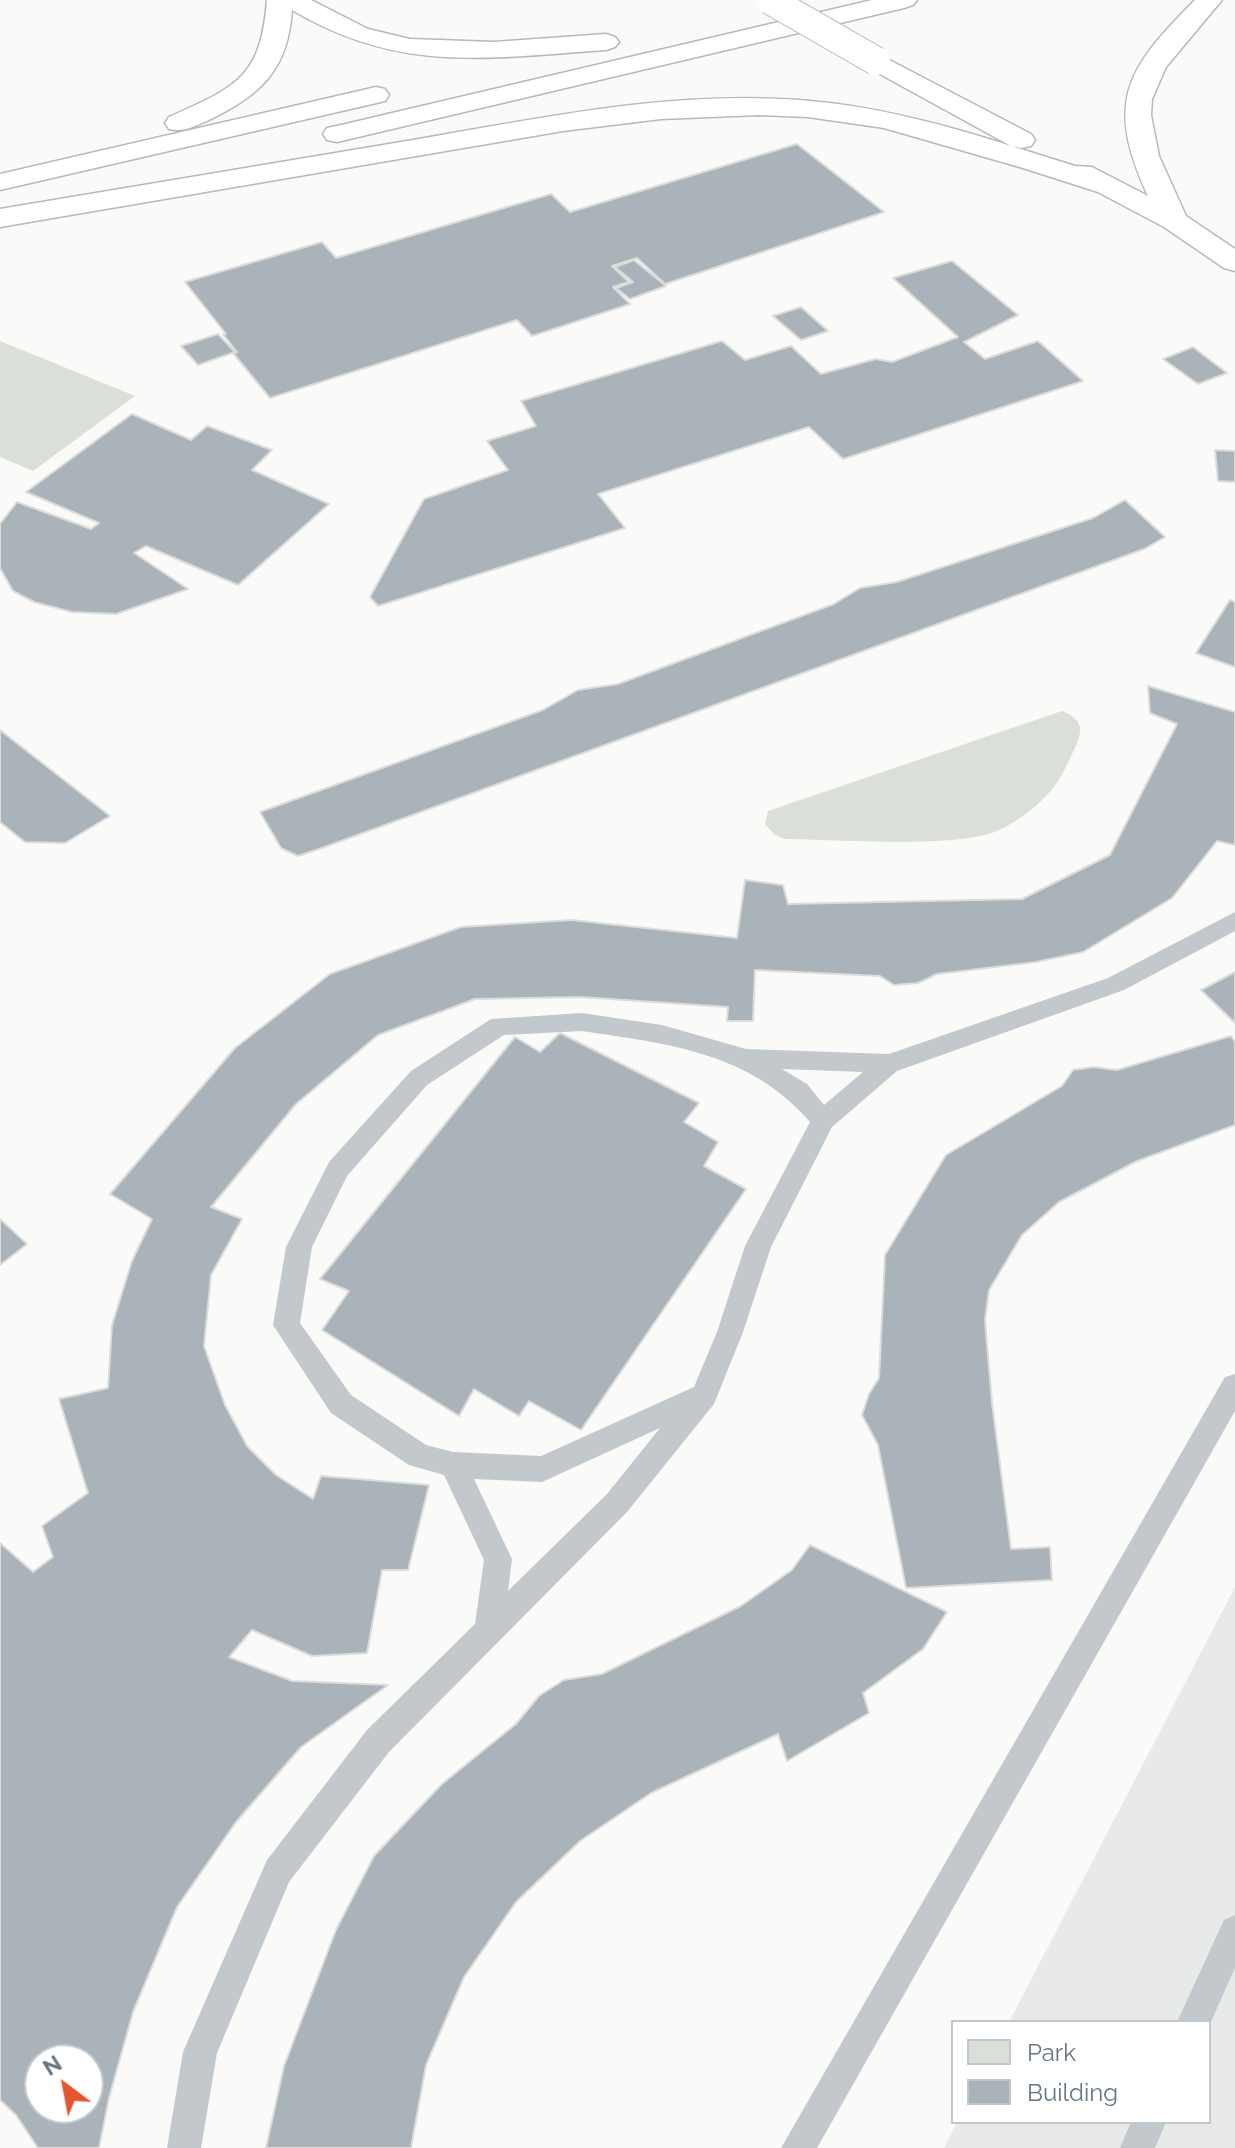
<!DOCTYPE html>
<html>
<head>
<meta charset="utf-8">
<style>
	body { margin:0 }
	#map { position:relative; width:1235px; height:2148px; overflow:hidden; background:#fafaf8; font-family:Raleway,sans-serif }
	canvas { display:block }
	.legend { position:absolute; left:951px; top:2020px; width:260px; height:104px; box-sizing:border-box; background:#fff; border:2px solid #c1c8cd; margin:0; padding:10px 14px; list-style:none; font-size:24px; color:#657683 }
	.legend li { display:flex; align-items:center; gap:16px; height:40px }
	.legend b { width:40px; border:2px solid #c1c8cd }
	.north { position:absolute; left:24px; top:2044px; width:80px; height:80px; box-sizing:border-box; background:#fff; border:2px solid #c1c8cd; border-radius:50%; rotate:328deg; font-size:22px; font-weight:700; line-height:32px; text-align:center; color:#657683 }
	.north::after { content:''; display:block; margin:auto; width:28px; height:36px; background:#e4572e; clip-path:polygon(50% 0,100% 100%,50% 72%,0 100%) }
</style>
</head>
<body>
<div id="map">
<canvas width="1235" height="2148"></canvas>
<ul class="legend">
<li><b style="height:22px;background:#dadfd7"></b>Park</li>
<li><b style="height:22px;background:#aab3b9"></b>Building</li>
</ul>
<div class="north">N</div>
</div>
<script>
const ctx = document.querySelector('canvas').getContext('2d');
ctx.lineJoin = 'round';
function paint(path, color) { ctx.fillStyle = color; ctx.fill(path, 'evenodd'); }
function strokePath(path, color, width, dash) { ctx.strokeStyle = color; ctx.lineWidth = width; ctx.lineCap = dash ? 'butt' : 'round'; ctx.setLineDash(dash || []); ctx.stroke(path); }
paint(new Path2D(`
	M1235 1587V2148H944L957 2122H1209V2022H1009Z`), '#e8e9e9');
paint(new Path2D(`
	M0 341 135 396 33 471 0 457Z
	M1062 711C1082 719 1084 729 1075 748 1067 764 1060 782 1047 795 1034 809 1015 823 997 831 953 849 836 839 784 839L774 834 765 824 768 811Z`), '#dadfd7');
const building = new Path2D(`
	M797 144 884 212 665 284 637 258 612 266 629 282 613 287 630 304 532 336 517 320 270 398 233 353 237 352 223 334H226L185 282 322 242 336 258 551 194 570 212Z
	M634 260 666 286 630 299 616 288 633 282 615 267Z
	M952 261 1018 315 964 342 985 359 1038 341 1083 381 843 459 809 427 598 494 625 528 378 606 370 597 424 499 508 470 487 441 536 426 521 401 722 341 745 360 791 346 821 374 876 359 892 362 958 337 893 278Z
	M801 307 828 331 801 340 773 316Z
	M218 334 235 352 198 365 181 346Z
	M1193 347 1227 373 1198 384 1163 359Z
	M132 414 191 440 207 426 272 450 252 470 329 504 238 585 146 546 134 553 188 589 116 614 72 612 34 602 13 591 0 568V524L17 502 91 529 99 523 26 492Z
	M1215 450 1235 451V482L1218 481Z
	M1125 500 1165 537 1144 549 319 849 298 856 281 848 260 812 543 710 578 690 618 684 834 604 860 588 897 582 1093 518Z
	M1230 600 1235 602V667L1196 653Z
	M1148 686 1235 712V845L1217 841 1172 898 1083 952 1036 962 937 974 918 983 894 985 880 976 755 970 753 1021H727L728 1007 580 997 475 999 378 1035 296 1104 211 1207 242 1219 211 1275 204 1346 225 1405 247 1446 276 1475 313 1499 321 1476 429 1485 408 1570H382L367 1653 312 1656 252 1630 229 1657 292 1681 388 1685 301 1747 236 1822 177 1907 133 2012 109 2098 99 2148H38L16 2115 0 2100V1543L33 1572 53 1557 42 1526 88 1493 59 1399 108 1388 112 1325 132 1261 152 1219 110 1194 235 1048 330 974 461 927 572 920 737 938 745 880 783 885 788 904 1022 899 1110 855 1177 724 1150 713ZM40 2060H88V2108H40Z
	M0 730 110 816 65 843 25 842 0 822Z
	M1235 972V1023L1201 990Z
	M560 1033 699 1103 684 1122 718 1142 704 1166 746 1189 581 1430 529 1401 519 1416 474 1389 459 1416 322 1330 349 1291 320 1279 515 1037 540 1052Z
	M1231 1036 1235 1042V1125L1137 1161 1059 1202 1022 1235 989 1290 985 1320 992 1403 1011 1549 1050 1547 1052 1580 906 1588 878 1445 862 1415 869 1394 879 1378 885 1255 946 1155 1062 1086 1073 1070 1093 1067 1117 1070Z
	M0 1219 27 1244 0 1265Z
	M810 1545 947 1612 923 1649 863 1693 869 1713 787 1761 778 1734 651 1793 580 1841 516 1902 464 1977 426 2065 411 2148H266L284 2066 336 1930 374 1856 442 1784 516 1724 539 1696 564 1680 602 1674 741 1606 792 1570Z`);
paint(building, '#aab3b9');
strokePath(building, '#dcdcda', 2);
const highway = new Path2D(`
	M267 0H311L368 29 410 39 494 42 606 34 615 37 619 42 615 47 606 50C487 58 400 74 292 10 288 69 262 94 211 119 197 125 185 133 169 129L165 123 169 117C236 87 261 78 267 0Z
	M872 0H917L913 5 904 8 337 142 327 140 323 134 327 128 337 126Z
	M1195 0H1222L1166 67 1152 99 1151 115 1159 156 1186 216 1235 249V271L1224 268 1164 227 1098 192 1023 168 884 128 808 117 759 115 661 119 563 131 0 227V209C140 186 279 162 419 139 547 117 679 89 810 101 879 107 946 125 1011 146L867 67 863 61 867 55 876 53 1031 134 1035 140 1031 146 1021 148 1011 146 1075 166 1092 167 1148 196C1105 102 1125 70 1195 0Z
	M376 87 385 89 389 95 385 101 0 190V174Z`);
strokePath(highway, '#b4b9bd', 3);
paint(new Path2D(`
	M1235 912V931L1124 990 897 1071 832 1127 771 1247 743 1332 714 1404 627 1512 389 1752 289 1882 217 2053 201 2148H167L183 2052 267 1860 367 1730 475 1624 484 1560 444 1475 409 1465 331 1413 273 1325 286 1247 329 1162 411 1071 491 1019 582 1013 662 1025 746 1049 889 1054 1108 978ZM582 1031C668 1044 750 1052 810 1122L745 1246 717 1332 694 1387 541 1456 453 1452 426 1445 351 1395 300 1323 312 1247 347 1176 427 1085 504 1035ZM782 1069 863 1072 824 1105 807 1084ZM660 1428 607 1494 508 1591 512 1559 474 1479 542 1482Z
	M1235 1374V1411L817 2148H781L1225 1377Z
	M1235 1915V1968L1209 2026V2022H1177L1224 1920Z
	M1131 2122H1166L1155 2148H1120Z`), '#c3c8cc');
paint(highway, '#fff');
const highwayBridge = new Path2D(`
	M770 0 876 61`);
strokePath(highwayBridge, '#b4b9bd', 30, []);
strokePath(highwayBridge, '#fff', 28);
</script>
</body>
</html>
